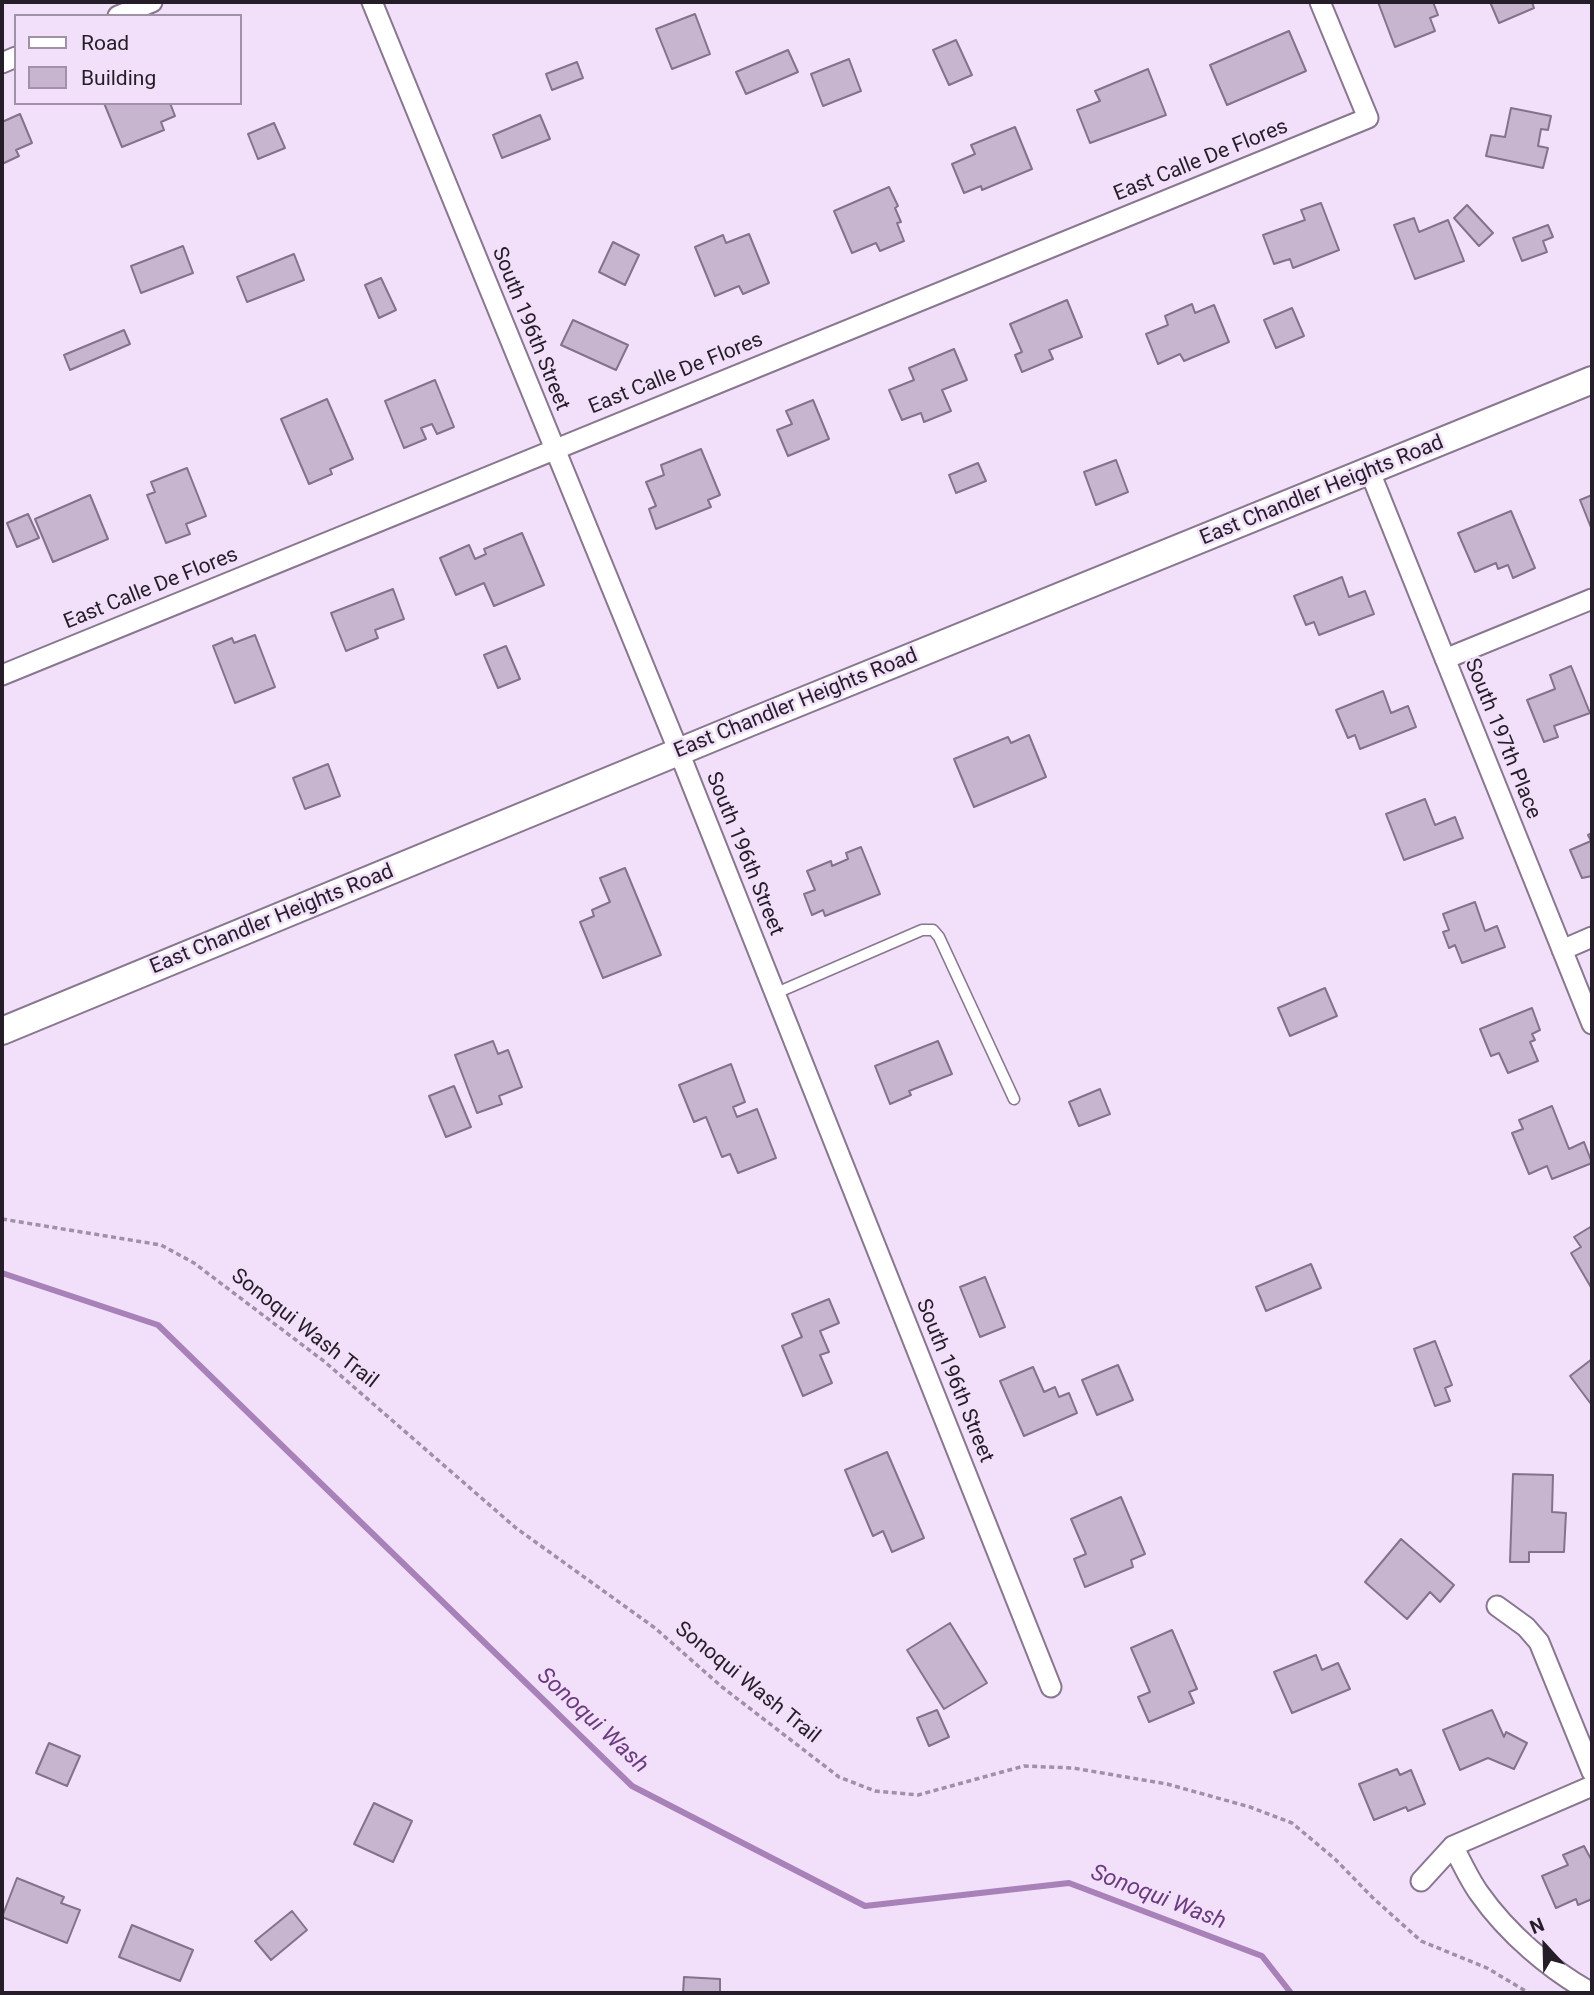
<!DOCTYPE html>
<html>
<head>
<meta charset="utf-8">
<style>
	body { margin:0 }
	#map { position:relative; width:1594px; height:1995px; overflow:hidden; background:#f2dffa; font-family:Roboto,sans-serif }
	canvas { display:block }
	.frame { position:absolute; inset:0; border:4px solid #251e28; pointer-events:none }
	.legend { position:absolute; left:14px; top:14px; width:228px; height:91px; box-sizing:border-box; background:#f2dffa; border:2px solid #a092a6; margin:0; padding:9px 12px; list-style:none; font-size:21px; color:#251e28 }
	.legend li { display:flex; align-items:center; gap:14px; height:35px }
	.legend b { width:35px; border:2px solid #a092a6 }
	.north { position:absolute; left:1510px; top:1911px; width:70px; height:70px; -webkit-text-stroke:5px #f2dffa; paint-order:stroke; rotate:338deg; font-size:19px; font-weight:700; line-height:28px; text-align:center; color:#251e28 }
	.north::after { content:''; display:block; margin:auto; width:24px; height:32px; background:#251e28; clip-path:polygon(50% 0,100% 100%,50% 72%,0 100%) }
</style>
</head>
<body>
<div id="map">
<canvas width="1594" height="1995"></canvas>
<div class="frame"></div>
<ul class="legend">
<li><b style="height:9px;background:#fff"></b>Road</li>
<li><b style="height:19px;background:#c7b5cf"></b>Building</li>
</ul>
<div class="north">N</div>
</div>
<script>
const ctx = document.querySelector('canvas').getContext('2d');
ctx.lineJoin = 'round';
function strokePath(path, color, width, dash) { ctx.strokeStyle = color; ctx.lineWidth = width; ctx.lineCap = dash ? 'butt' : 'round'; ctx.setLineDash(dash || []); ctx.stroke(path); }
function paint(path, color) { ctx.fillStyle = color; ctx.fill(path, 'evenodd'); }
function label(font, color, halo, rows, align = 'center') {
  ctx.font = font + ' Roboto,sans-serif'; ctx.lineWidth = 5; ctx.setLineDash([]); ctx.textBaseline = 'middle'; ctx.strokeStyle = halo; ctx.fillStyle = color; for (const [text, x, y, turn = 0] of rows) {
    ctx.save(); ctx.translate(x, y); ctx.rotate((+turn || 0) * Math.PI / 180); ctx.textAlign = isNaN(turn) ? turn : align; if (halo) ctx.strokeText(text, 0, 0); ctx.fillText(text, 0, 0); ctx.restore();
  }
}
strokePath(new Path2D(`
	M2 1273 158 1325 632 1786 865 1906 1069 1883 1262 1956 1291 1993`), '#a781b7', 6);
const building = new Path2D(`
	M1378 2H1433L1438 15 1430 18 1435 31 1395 47Z
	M1490 2H1532L1534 8 1499 23Z
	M695 14 710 54 672 69 656 29Z
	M1289 31 1306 71 1227 105 1210 65Z
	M956 40 972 75 949 85 933 50Z
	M788 50 798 72 746 94 736 72Z
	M849 59 861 91 823 106 811 74Z
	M577 62 583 78 552 90 546 74Z
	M1148 69 1166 115 1090 143 1077 110 1100 101 1095 91Z
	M104 103H170L175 116 161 122 164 130 122 147Z
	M1511 108 1551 116 1548 130 1541 129 1538 146 1548 148 1543 168 1486 156 1491 135 1505 137Z
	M20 114 32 143 16 150 19 156 2 164V122Z
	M540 115 550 139 502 158 493 135Z
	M274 123 285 148 258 159 248 134Z
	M1015 127 1032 169 982 190 981 186 964 193 952 164 975 154 971 145Z
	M889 187 898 206 895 208 901 222 897 223 904 241 880 251 876 243 852 253 834 211Z
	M1321 203 1339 250 1293 268 1290 259 1274 264 1263 235 1305 220 1301 210Z
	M1467 205 1493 233 1479 246 1454 218Z
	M1414 218 1419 232 1448 220 1464 261 1415 279 1394 225Z
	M1548 225 1553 237 1543 241 1547 252 1522 261 1513 238Z
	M749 234 769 283 743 294 739 286 715 296 695 247 723 235 726 243Z
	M613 242 639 255 625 285 599 272Z
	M183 246 193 273 141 293 131 266Z
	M294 254 304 280 247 302 237 277Z
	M381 278 396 310 379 318 365 285Z
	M1067 300 1082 337 1049 350 1053 359 1022 372 1015 355 1022 352 1010 324Z
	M1192 304 1195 313 1214 305 1229 342 1184 361 1180 354 1158 364 1146 334 1168 325 1165 316Z
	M1292 308 1304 336 1276 348 1264 320Z
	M573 320 628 345 616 370 561 345Z
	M124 330 130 344 70 370 64 355Z
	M954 349 967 380 942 390 951 411 924 422 921 413 902 420 889 390 914 380 909 368Z
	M435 380 454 427 437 434 432 424 421 428 426 439 404 448 385 401Z
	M327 399 353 459 330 469 332 474 309 484 281 419Z
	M813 400 829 439 788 456 777 430 792 424 786 411Z
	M701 449 720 495 708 500 711 507 656 529 649 509 656 506 646 482 664 475 661 465Z
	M1116 460 1128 492 1096 505 1084 472Z
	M978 463 986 481 956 493 949 475Z
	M187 468 206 516 186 524 190 534 166 543 147 495 155 492 151 482Z
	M90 495 108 539 53 562 35 519Z
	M1592 495V530L1580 500Z
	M1511 511 1535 568 1513 578 1508 565 1498 569 1496 563 1475 572 1458 533Z
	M28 514 39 538 17 547 7 523Z
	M522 533 544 585 494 606 484 583 456 595 440 558 469 545 475 559 486 554 484 549Z
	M1342 577 1349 597 1365 591 1374 614 1319 635 1314 622 1306 625 1294 596Z
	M393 589 404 619 375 630 378 638 346 651 331 613Z
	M255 635 275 687 235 703 213 646 232 638 234 643Z
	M506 646 520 679 498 688 484 655Z
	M1571 666 1590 713 1554 726 1558 737 1544 742 1527 700 1555 689 1550 675Z
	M1383 691 1391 713 1408 706 1416 727 1360 749 1355 735 1348 738 1336 710Z
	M1029 735 1046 777 974 807 954 759 1008 737 1011 743Z
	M328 764 340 796 305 809 293 778Z
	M1425 799 1435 825 1455 817 1463 838 1404 860 1386 814Z
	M1592 833V876L1582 878 1570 850 1591 841 1588 835Z
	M861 847 880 894 825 916 823 910 812 915 804 894 815 890 807 871 831 861 832 866 848 859 846 853Z
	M625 868 661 955 603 978 580 922 594 916 592 910 610 902 600 878Z
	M1475 902 1485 931 1497 926 1505 947 1462 963 1455 945 1449 948 1443 932 1449 930 1443 914Z
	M1325 988 1337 1016 1290 1036 1278 1008Z
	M1532 1008 1540 1030 1532 1034 1535 1040 1530 1042 1538 1061 1508 1073 1499 1053 1491 1056 1480 1029Z
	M493 1041 498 1054 508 1050 522 1087 499 1096 502 1104 477 1113 455 1055Z
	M938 1041 952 1074 909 1091 911 1095 890 1104 875 1066Z
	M731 1064 745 1102 733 1107 737 1117 757 1109 776 1158 738 1173 730 1154 722 1157 706 1117 694 1122 679 1085Z
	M454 1086 471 1127 446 1137 429 1096Z
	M1100 1089 1110 1114 1079 1126 1069 1102Z
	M1552 1106 1569 1149 1584 1142 1592 1163 1552 1179 1547 1166 1529 1174 1512 1133 1523 1129 1519 1120Z
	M1592 1226V1289L1571 1253 1581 1247 1574 1237Z
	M1311 1264 1321 1288 1266 1311 1256 1287Z
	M985 1277 1005 1327 980 1337 960 1287Z
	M829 1299 839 1323 820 1331 829 1352 820 1355 832 1383 803 1396 782 1346 802 1337 792 1314Z
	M1435 1341 1452 1385 1445 1388 1450 1401 1435 1406 1414 1349Z
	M1592 1359V1403L1591 1404 1570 1376Z
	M1118 1365 1133 1400 1097 1415 1082 1380Z
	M1033 1367 1044 1392 1055 1387 1059 1397 1069 1393 1077 1413 1024 1436 1000 1381Z
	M887 1452 924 1538 892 1552 883 1531 873 1536 845 1470Z
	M1513 1474 1553 1475 1552 1512 1566 1513 1564 1552H1529V1562H1510Z
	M1121 1497 1145 1554 1131 1560 1133 1567 1085 1587 1074 1559 1086 1554 1071 1519Z
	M1401 1539 1454 1585 1440 1602 1430 1592 1407 1619 1365 1582Z
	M950 1623 987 1683 944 1709 907 1650Z
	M1172 1630 1197 1689 1189 1692 1194 1703 1149 1722 1138 1697 1150 1692 1131 1648Z
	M1316 1655 1322 1670 1338 1663 1350 1689 1292 1713 1274 1672Z
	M937 1710 949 1737 929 1746 917 1718Z
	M1492 1710 1504 1737 1506 1732 1527 1743 1514 1769 1488 1758 1460 1770 1443 1730Z
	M49 1743 80 1756 67 1786 36 1773Z
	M1397 1769 1400 1775 1411 1770 1425 1804 1408 1811 1406 1807 1374 1820 1359 1784Z
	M374 1803 412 1821 393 1862 354 1844Z
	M1584 1846 1592 1861V1899L1578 1905 1576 1899 1556 1908 1542 1876 1568 1865 1563 1855Z
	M17 1878 64 1897 61 1903 80 1910 67 1943 2 1917Z
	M292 1911 307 1930 271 1960 255 1941Z
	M132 1925 193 1950 180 1981 119 1957Z
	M684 1977 720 1979V1993H683Z`);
paint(building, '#c7b5cf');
strokePath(building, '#83728a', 2);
const lane = new Path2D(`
	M774 994 922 930H933L939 937 1014 1099`);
const street = new Path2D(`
	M372 2 679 752 1051 1687
	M118 16 152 2
	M2 63 16 57
	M1370 472 1592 1024
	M1445 659 1592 599
	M2 675 1368 118 1320 2
	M1562 950 1592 937
	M1497 1606 1526 1627 1539 1642 1592 1772
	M1453 1846C1461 1861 1469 1879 1479 1893 1507 1933 1550 1970 1592 1993
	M1421 1881 1453 1846 1592 1786`);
const secondary = new Path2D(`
	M2 1031 751 722 1592 380`);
strokePath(lane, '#88778f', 13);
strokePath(street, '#88778f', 23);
strokePath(secondary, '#88778f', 30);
strokePath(new Path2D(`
	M2 1219 161 1245 194 1263 325 1362 516 1528 655 1628 722 1687 839 1777 875 1791 918 1795 1024 1766 1073 1768 1167 1784 1250 1807 1292 1823 1335 1859 1373 1898 1421 1941 1487 1968 1529 1993`), '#9f91a5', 3.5, [5, 3.5]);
strokePath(lane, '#fff', 10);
strokePath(street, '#fff', 19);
strokePath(secondary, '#fff', 26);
label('21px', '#251e28', '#f2dffa', [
	["East Calle De Flores",1201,161,-22],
	["South 196th Street",530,329,68],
	["East Calle De Flores",676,374,-22],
	["East Chandler Heights Road",1322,491,-22],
	["East Calle De Flores",151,589,-22],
	["East Chandler Heights Road",796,704,-22],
	["South 197th Place",1502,739,68],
	["South 196th Street",744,854,68],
	["East Chandler Heights Road",272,920,-22],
	["Sonoqui Wash Trail",304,1329,38],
	["South 196th Street",954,1381,68],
	["Sonoqui Wash Trail",747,1683,39]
]);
label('italic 23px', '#6c3b7f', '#f2dffa', [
	["Sonoqui Wash",592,1721,43],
	["Sonoqui Wash",1158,1898,21]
]);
</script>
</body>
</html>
